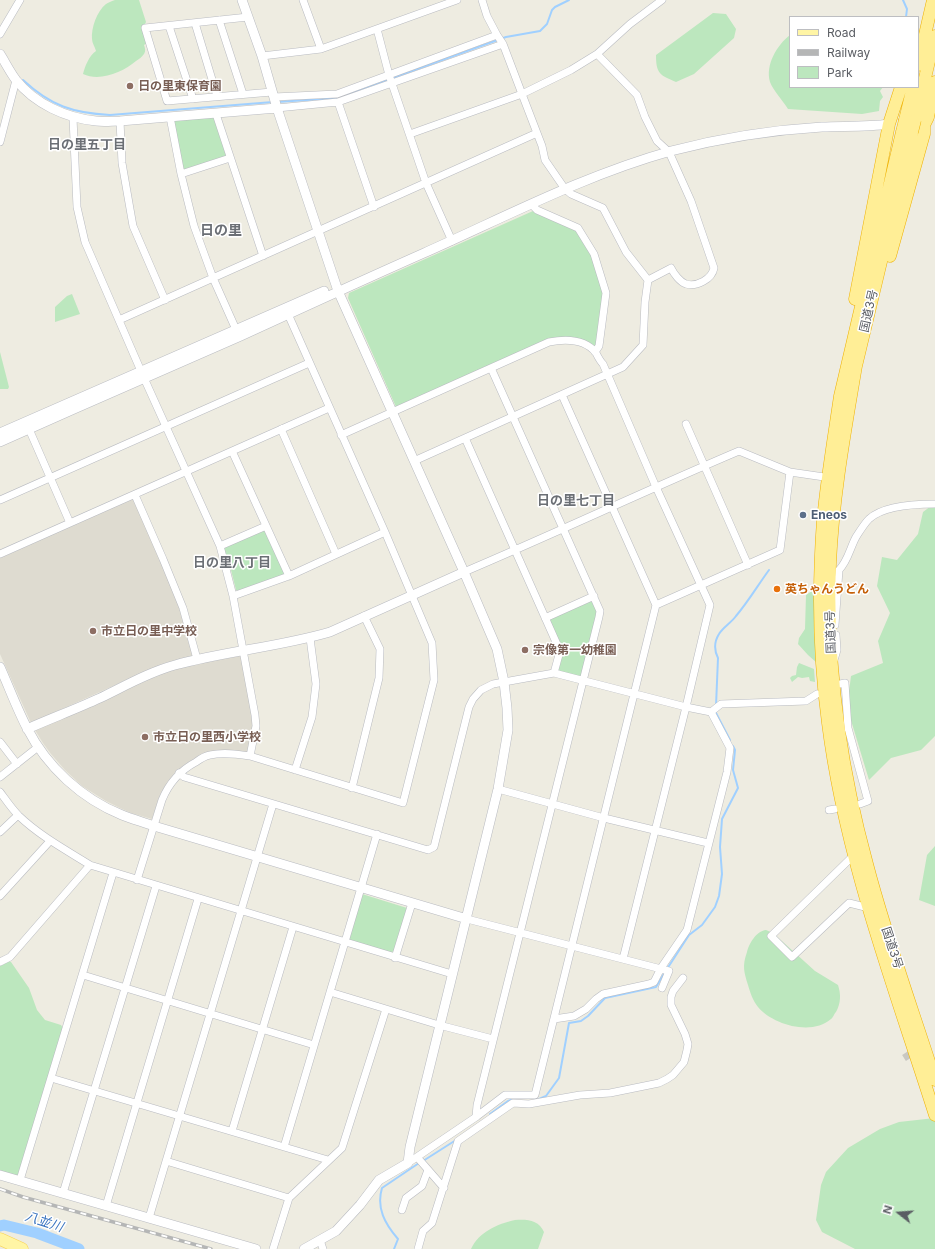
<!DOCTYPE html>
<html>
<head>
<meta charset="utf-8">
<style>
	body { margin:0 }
	#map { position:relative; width:935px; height:1249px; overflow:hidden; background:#eeece1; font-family:Inter,sans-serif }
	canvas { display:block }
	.legend { position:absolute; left:789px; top:16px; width:130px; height:72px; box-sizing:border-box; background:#fff; border:1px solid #bdbec1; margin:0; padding:5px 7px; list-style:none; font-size:12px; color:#5a5d63 }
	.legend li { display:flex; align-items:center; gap:8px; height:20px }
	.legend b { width:20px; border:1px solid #bdbec1 }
	.north { position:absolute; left:879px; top:1193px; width:40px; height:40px; -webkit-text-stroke:3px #fff; paint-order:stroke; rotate:287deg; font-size:11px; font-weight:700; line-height:16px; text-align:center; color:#5a5d63 }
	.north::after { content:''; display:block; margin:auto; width:14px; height:18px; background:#5a5d63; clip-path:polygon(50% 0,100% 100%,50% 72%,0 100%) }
</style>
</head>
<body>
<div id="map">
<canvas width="935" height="1249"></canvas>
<ul class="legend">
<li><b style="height:5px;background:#fff5a5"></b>Road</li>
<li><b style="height:5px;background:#b5b6b6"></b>Railway</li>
<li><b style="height:11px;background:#bce7be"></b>Park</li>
</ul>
<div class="north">N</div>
</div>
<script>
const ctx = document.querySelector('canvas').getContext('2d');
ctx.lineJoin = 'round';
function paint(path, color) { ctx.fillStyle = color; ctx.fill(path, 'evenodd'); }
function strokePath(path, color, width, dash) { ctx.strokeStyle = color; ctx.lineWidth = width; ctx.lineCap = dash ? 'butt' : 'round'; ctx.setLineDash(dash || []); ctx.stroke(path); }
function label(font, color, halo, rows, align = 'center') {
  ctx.font = font + ' Inter,"Noto Sans JP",sans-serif'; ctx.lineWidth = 3; ctx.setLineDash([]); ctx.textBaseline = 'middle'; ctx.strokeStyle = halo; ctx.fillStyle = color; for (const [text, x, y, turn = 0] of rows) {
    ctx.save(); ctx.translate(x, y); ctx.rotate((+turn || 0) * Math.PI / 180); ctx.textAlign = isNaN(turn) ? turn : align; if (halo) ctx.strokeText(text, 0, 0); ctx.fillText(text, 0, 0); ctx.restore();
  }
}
paint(new Path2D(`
	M131 499 134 500 175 594 193 655 191 658 144 672 31 723 0 654V558Z
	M239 656 242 657 253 721 249 751 246 753 204 754 187 763 174 774 167 783 160 795 152 819 131 813 120 808 106 801 82 786 65 770 51 754 43 743 35 730 153 677 167 672 182 667Z`), '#dedbd0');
paint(new Path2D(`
	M115 0H139L146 22 145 24 142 27 147 43 144 45C145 48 146 51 144 54 142 57 139 59 136 61 123 72 100 82 83 74 85 66 89 56 96 51 95 47 92 43 92 39 91 28 97 11 106 4 109 2 112 1 115 0Z
	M713 13 726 14 736 29 734 38 694 74 676 82C660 75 656 74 656 55Z
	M790 35V87H883L880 91 883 97 880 101 879 111 862 114 788 109C783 101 773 90 770 82 765 65 777 45 790 35Z
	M211 117 214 118 226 154V157L186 171 183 169 174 123 175 120Z
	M533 211 577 230 591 253 604 293 597 347 594 349C576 340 570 335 549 339L396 407 348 298 349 293Z
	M72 294 80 314 55 322V307L67 296Z
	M0 352 9 387 8 389H0Z
	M935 503V736L921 750 891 758 869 780 847 707 851 676 883 663 878 641 890 613 877 586 882 557 897 560 918 534 923 512Z
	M262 530 265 531 284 573 283 575 238 591 236 590 231 570 224 549 225 547Z
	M815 589 817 663 808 655 798 644 799 638 805 629 806 595Z
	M589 601 593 602 597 612 581 676 579 677 560 671 558 669 563 650 549 621 550 618Z
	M799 663 814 669 815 682 810 681 809 677 802 678 798 677 792 682 790 678 792 676 796 675 797 667Z
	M935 846V906L919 900 927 855Z
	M362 894 407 908 394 951 390 953 350 940 349 937Z
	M766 930 773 933 815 971 838 985C841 994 841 1003 836 1012 834 1014 833 1018 831 1019 812 1036 773 1025 758 1007 753 1001 750 992 748 985 744 972 742 966 747 952 749 944 756 931 766 930Z
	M9 961 11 962 29 988 37 1010 45 1020 61 1025 63 1028 19 1174 16 1176 0 1172V966Z
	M935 1118V1249H855L822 1232 816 1220 821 1185 826 1172 848 1148 880 1129 899 1122Z
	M515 1220C527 1219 539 1220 544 1232L538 1249H471C479 1232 497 1224 515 1220Z`), '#bce7be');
strokePath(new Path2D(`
	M903 0 907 9 906 17
	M23 80C51 106 73 113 110 115L273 102
	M277 102 337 98 506 37 540 31 547 24 552 10 555 7 569 0
	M716 706 718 658C714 650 714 642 719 634 723 627 731 623 736 616 748 602 758 585 769 570
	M716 710V713L730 740
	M667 969 689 935 702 925 715 907 719 896 722 874 720 847 722 819 738 788 733 770 735 750 733 746
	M539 1099 546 1096 559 1078 569 1023 581 1021 588 1016 605 998 656 987 665 972
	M490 1114 508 1101 511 1100
	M423 1161 456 1140
	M394 1249 398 1239C385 1224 376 1208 382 1188L419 1163`), '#a0d0ff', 2);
strokePath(new Path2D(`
	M0 1226 4 1225 37 1233 79 1249`), '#a0d0ff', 11);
strokePath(new Path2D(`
	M904 1058 929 1042`), '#c9c8c2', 7, [7, 3.5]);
const minor = new Path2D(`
	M303 0 321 49
	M248 17 145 28 167 101 272 92
	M219 20 243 94
	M195 23 217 96
	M169 26 193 99
	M377 29 389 75 426 183 452 241
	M0 34 20 0
	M597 54 637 95 645 117 657 141 669 152 691 201 714 268C712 279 697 287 686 284 680 282 674 274 671 268L648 280
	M262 56 321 49 457 0
	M274 97 337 94 497 35
	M338 102 374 207
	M277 108 338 102 503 44
	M216 114 263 256
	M170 117 181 174 194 226 213 278 238 334
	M73 118 77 207 85 242 144 378 220 546 233 596 255 715 256 726 250 756
	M120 121 122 163 133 226 165 300
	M410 134 522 94 571 70 597 54 630 24 662 0
	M0 142 16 80
	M181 174 230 158
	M532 205 537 210 578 228 594 254 606 293 599 346 595 352
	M119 320 537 133
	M686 424 748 565
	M29 429 70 523
	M281 429 336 554
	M341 435 549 342C565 339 585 339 596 353 598 357 600 361 603 364L656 487 710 605 686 707 623 959
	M465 438 560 651 554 673
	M232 451 289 576
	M414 461 623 367 643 345 645 302 648 280 626 252 603 208 571 194 565 189 545 160 542 146 522 94 503 44 497 35 487 16 482 0
	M135 495 163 559 183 608 197 659
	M0 500 309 363
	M220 546 266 526
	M0 554 329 408
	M464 572C556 533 647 490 739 451L790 472 831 478
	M233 596 289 576 385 532
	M656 605 780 550 790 472
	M545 618 594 596
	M835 625 839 570C848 561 850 548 856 537 860 531 864 524 869 519 884 505 916 504 935 504
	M834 660 837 650 836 635
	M840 684 845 683 848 728 868 801 860 804
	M711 712 721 704 806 701 817 694
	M0 742 17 764
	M295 770 312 717 316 684 310 638
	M179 773 184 777 428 850 434 847 469 707 473 699 481 690 493 684 554 673 686 707 711 712
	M0 777 38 747
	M352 788 379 678 380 649 364 616
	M498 789 604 818 708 843
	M0 792C6 800 12 809 19 816 40 836 66 850 90 865L452 974
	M829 810 835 809
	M0 832 18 815
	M854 855 771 936 792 957 849 903 869 908
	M137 880 162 800C169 783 179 771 196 762 200 759 205 756 210 755 223 752 237 754 250 756L403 803 434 680 432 643 385 532 288 314
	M0 896 50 841
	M467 919 669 971 662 988
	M395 958 412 903
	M0 962 10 957 90 865
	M83 975 314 1045
	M330 992 439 1025 493 1039
	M554 1019 574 1016 586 1009 596 999 603 994 649 984 654 982 661 968 687 930 727 772 730 748 711 712
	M51 1078 328 1160
	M476 1117 477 1105 599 617 600 611 491 368
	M232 1131 293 927
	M284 1147 377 834
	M417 1157 444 1188
	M166 1161 289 1198
	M408 1163 476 1117 505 1095H535L656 605 562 395
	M20 1180 113 873
	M63 1193 156 886
	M106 1206 198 899
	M402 1210 406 1198 422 1186 428 1170
	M149 1218 273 804
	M320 1240 323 1249
	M273 1249 289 1198 342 1148 386 1009
	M418 1249 423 1231 432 1223 458 1141 513 1103 529 1104 580 1095 610 1093 659 1083 667 1079 673 1075 684 1062 687 1050 688 1044 685 1034 671 1005V997L673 991 683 978`);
const tertiary = new Path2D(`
	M242 0 262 56 277 108 338 291 464 572 497 649 504 682 507 708 508 730 498 789 410 1147 408 1163 379 1180 360 1205 336 1231 304 1249
	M0 54C5 62 10 72 16 80 35 104 66 118 96 121 104 122 112 121 120 121L277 108
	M0 433 324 291
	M0 442C80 406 160 371 241 336 302 308 363 280 424 253 505 217 585 175 671 151 721 138 771 130 822 127 844 126 867 127 889 124
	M0 667C9 687 17 709 27 728 47 767 82 799 122 815 132 819 143 822 154 826L467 919
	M27 729C52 718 76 709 100 698 125 686 149 672 175 665 226 651 279 647 330 632L464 572
	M0 1175 256 1249`);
const primary = new Path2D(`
	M0 1239 22 1249`);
const trunk = new Path2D(`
	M918 65 933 0
	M905 120 913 87
	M915 120 935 36
	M902 132 840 396C834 437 827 478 823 520 818 587 819 656 828 723 845 858 894 986 935 1115
	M912 132 856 366C845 431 833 497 830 563 826 664 840 766 867 864 886 937 912 1008 935 1080
	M890 256 924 134V125L928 117 935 82
	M855 299 889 124 901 87`);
strokePath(minor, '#b9bbc1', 8);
strokePath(tertiary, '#b9bbc1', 10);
strokePath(primary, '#f9d24f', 13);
strokePath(trunk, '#efb100', 13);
strokePath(minor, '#fff', 7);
strokePath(tertiary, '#fff', 9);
strokePath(primary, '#fff5a5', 12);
strokePath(trunk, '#ffee96', 12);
const rail = new Path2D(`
	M0 1189 23 1197 211 1249`);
strokePath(rail, '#b5b6b6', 3.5);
strokePath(rail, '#fff', 2, [6]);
const trunkBridge = new Path2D(`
	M902 132 905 120
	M912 132 915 120`);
strokePath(trunkBridge, '#efb100', 13, []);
strokePath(trunkBridge, '#ffee96', 12);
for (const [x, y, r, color] of [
	[130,86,4,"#8d6e63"],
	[803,515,4,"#5c6f8a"],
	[777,589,4,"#e8710a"],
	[93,631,4,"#8d6e63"],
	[525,650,4,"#8d6e63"],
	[145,737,4,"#8d6e63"]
]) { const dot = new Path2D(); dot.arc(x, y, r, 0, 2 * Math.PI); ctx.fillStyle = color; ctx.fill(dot); strokePath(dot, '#fff', 1.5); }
label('bold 12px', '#785e54', '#fff', [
	["日の里東保育園",138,86],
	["市立日の里中学校",101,631],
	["宗像第一幼稚園",533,650],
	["市立日の里西小学校",153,737]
], 'left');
label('12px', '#5a5d63', '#fff', [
	["国道3号",869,311,-77],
	["国道3号",831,632,-92],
	["国道3号",892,948,72]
]);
label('bold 12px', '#4e5e75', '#fff', [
	["Eneos",811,515]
], 'left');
label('bold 12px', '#c56008', '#fff', [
	["英ちゃんうどん",785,589]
], 'left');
label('bold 13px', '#6b6f75', '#fff', [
	["日の里五丁目",87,145],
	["日の里七丁目",576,501],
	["日の里八丁目",232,563]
]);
label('italic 13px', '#3a74c0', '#fff', [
	["八並川",44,1222,18]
]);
label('bold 14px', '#6b6f75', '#fff', [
	["日の里",221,231]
]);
</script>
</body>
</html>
